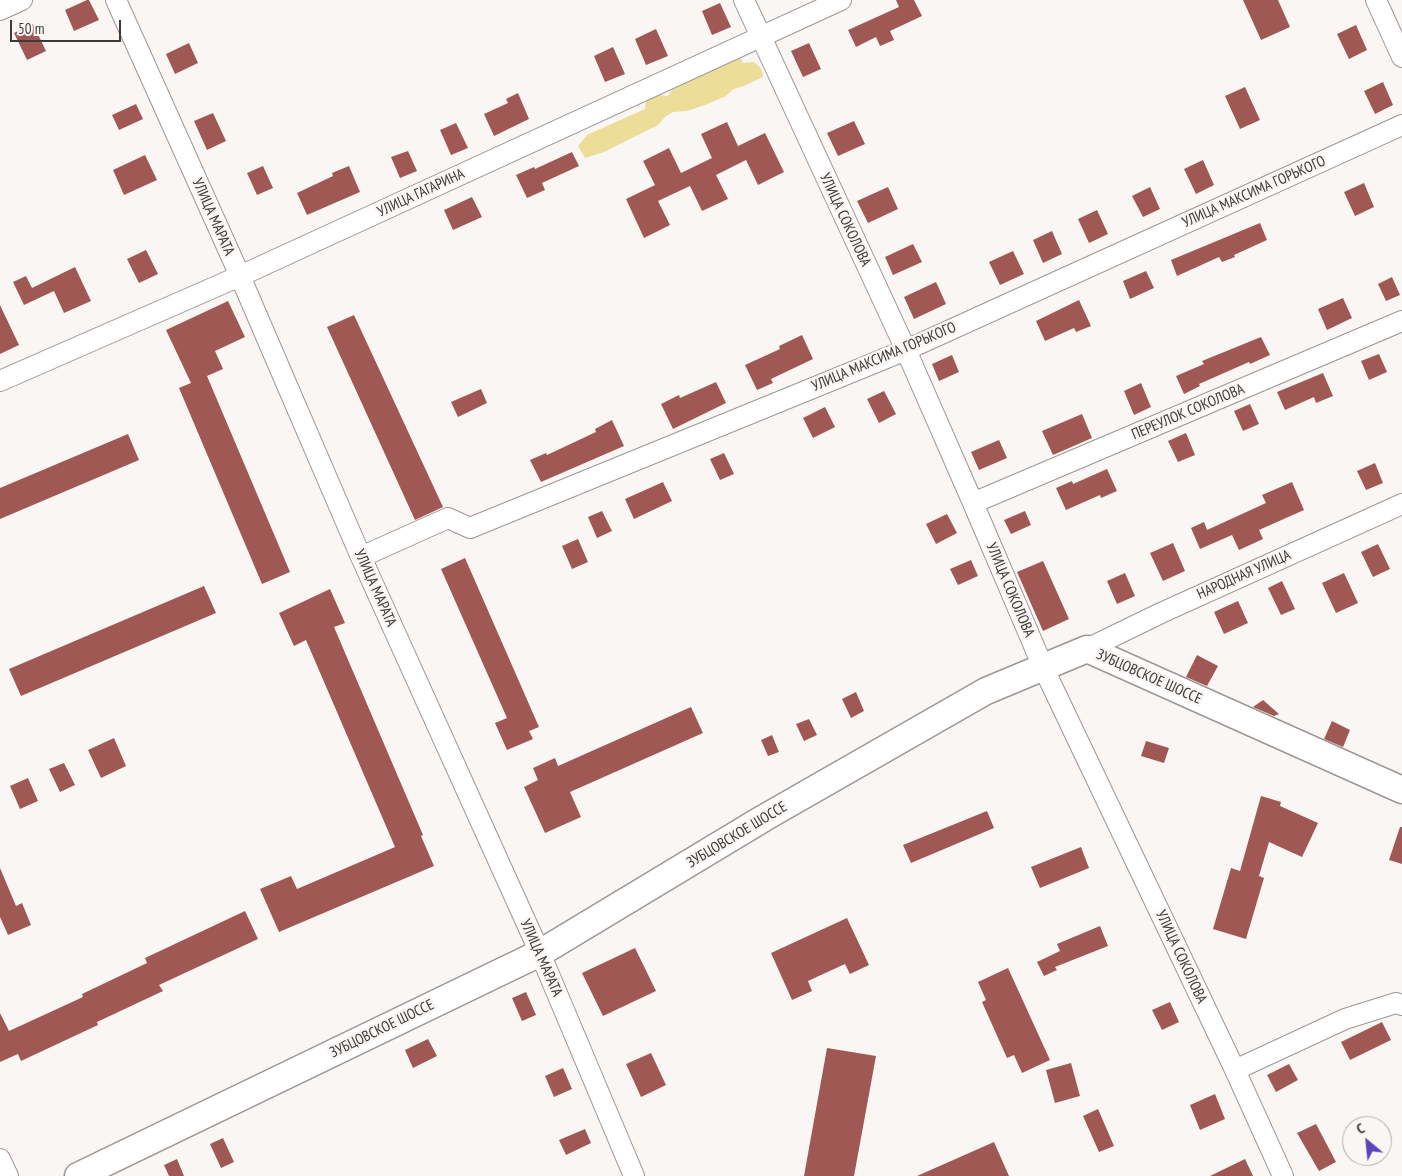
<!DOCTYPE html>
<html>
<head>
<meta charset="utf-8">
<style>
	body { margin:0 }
	#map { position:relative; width:1402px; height:1176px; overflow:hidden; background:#faf6f4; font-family:"PT Sans Narrow",sans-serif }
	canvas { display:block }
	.north { position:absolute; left:1342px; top:1116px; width:50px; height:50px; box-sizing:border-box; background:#faf6f4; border:1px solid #aeabaa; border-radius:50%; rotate:332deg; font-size:14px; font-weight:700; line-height:20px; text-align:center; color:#3c3b3a }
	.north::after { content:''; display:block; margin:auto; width:18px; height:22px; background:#5a43bb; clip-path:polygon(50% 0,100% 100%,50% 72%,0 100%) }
	.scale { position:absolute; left:10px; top:20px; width:111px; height:22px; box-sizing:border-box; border:2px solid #3c3b3a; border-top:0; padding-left:6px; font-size:15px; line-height:18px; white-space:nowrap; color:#3c3b3a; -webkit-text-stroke:4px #faf6f4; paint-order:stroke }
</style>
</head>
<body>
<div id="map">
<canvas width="1402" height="1176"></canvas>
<div class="north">С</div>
<div class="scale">50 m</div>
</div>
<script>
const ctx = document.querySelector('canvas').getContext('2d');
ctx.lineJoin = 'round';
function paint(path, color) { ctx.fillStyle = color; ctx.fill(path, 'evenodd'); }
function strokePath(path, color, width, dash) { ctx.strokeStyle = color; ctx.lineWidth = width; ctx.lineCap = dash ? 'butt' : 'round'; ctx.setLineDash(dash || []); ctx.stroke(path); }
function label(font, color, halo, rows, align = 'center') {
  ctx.font = font + ' "PT Sans Narrow",sans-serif'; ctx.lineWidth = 5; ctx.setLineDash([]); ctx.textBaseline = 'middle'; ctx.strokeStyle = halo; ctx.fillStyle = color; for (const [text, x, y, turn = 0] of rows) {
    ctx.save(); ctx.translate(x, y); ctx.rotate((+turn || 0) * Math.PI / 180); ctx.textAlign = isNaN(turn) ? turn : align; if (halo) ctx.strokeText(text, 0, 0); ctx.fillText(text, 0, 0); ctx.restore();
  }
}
paint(new Path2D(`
	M739 54 743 63 753 62C759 65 763 69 763 77L744 86 733 89 726 96 705 105 687 111 673 112 666 116 658 125 604 152 585 158 578 146 587 135 645 109 646 101 652 94 668 96 674 86Z`), '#ecdd99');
paint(new Path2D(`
	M87 0H89L99 20 74 31 65 10Z
	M896 0H914L922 16 890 31 894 40 880 46 876 37 856 47 848 30 899 7Z
	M1243 0H1278L1290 27 1261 40Z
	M720 3 731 27 712 35 702 11Z
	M33 24 46 51 27 60 14 33Z
	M1356 25 1367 50 1349 59 1337 34Z
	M656 29 668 56 646 65 635 39Z
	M189 43 198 63 175 74 166 54Z
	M809 43 821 69 803 77 791 51Z
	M613 47 625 74 605 82 594 56Z
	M1383 82 1393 105 1375 114 1364 91Z
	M1245 87 1260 120 1240 129 1225 96Z
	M518 93 529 119 494 136 484 114 508 103 506 99Z
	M136 104 143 119 119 130 112 115Z
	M213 113 226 141 207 150 194 121Z
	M854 121 865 144 838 156 827 133Z
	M727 122 738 146 765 133 784 172 758 185 746 160 716 175 728 199 702 211 690 186 658 201 670 225 644 238 626 199 655 185 643 161 669 148 681 173 712 158 701 134Z
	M456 123 468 148 451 155 440 130Z
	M408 151 417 171 400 178 391 157Z
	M572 152 579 166 542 183 545 190 527 198 516 175 534 167 535 169Z
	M145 155 157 180 124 195 113 170Z
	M1203 160 1214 185 1196 194 1184 169Z
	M263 166 273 188 257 195 247 173Z
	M349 166 360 192 307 215 297 193 333 176 332 173Z
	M1364 183 1374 207 1355 216 1344 192Z
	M888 187 898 209 868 223 857 201Z
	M1150 187 1160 209 1143 217 1132 196Z
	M472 197 482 217 453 230 444 210Z
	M1097 210 1108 234 1089 243 1078 219Z
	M1260 223 1267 240 1234 255 1235 257 1222 262 1219 257 1177 276 1171 260Z
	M1052 231 1062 254 1043 263 1033 240Z
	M913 244 922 262 893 275 885 257Z
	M146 250 158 274 139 283 127 259Z
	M1013 251 1024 274 1000 285 989 262Z
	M75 267 91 301 64 313 54 291 24 305 13 282 26 276 32 288Z
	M1146 271 1154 288 1130 299 1123 281Z
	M1392 277 1400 295 1386 301 1378 284Z
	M936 282 946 304 914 319 904 297Z
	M1343 298 1352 318 1327 330 1318 309Z
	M1079 300 1091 326 1076 332 1074 328 1045 341 1036 321Z
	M228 301 245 337 215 351 223 369 207 376 290 572 262 584 179 388 191 383 166 330Z
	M0 305 19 345 0 354Z
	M354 315 443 507 415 520 327 327Z
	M802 335 813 359 771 379 773 383 757 390 745 365 780 349 779 346Z
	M1261 337 1270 355 1250 364 1249 362 1199 384 1200 386 1184 394 1176 376 1204 364 1202 361Z
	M1379 354 1387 372 1369 380 1361 361Z
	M952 355 959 372 939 381 932 364Z
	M1323 373 1333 396 1316 403 1314 397 1285 410 1277 392Z
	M716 382 726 403 673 429 661 404 679 395 680 398Z
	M1141 383 1151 407 1134 415 1124 391Z
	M481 389 487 403 458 417 451 402Z
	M884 391 896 414 879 423 867 399Z
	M1250 404 1259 424 1243 431 1234 411Z
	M825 407 835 427 813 438 803 418Z
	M1082 414 1092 438 1053 455 1042 431Z
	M612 420 624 446 541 482 530 460 546 453 547 455 596 432 595 429Z
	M1186 433 1195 455 1178 462 1168 441Z
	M128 434 139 460 0 519V488Z
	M999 440 1007 458 979 470 971 452Z
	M724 453 734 474 720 480 710 459Z
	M1375 463 1383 483 1366 490 1357 471Z
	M1107 469 1117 491 1101 498 1100 495 1066 510 1056 488 1072 481 1073 484Z
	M663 482 672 501 634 519 625 499Z
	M1292 482 1304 510 1259 530 1263 539 1239 550 1232 535 1200 549 1191 528 1204 522 1207 530 1266 503 1262 495Z
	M602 511 612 531 597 538 588 517Z
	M1025 511 1031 525 1011 534 1004 520Z
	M947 514 957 533 936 544 926 524Z
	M578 539 588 562 572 569 562 546Z
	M1173 543 1185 571 1163 581 1150 553Z
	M1378 544 1390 569 1373 577 1361 552Z
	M465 558 539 727 529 731 533 739 507 750 495 723 507 718 441 569Z
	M971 560 978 576 958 585 950 569Z
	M1043 561 1069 619 1043 631 1017 572Z
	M1125 573 1135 596 1117 604 1107 581Z
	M1344 573 1358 603 1336 613 1322 583Z
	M1282 581 1295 609 1281 615 1268 588Z
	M204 586 216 613 21 696 9 669Z
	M330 589 345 623 334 627 423 835 421 836 434 866 279 932 260 889 291 876 297 889 395 847 306 640 294 646 279 613Z
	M1238 601 1248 623 1224 634 1214 612Z
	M1197 655 1218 666 1207 686 1186 677Z
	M856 692 864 711 851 718 842 699Z
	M1263 700 1279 714 1274 716 1253 707Z
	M691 707 703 733 570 792 581 817 545 833 524 787 538 780 533 768 555 758 558 766Z
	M809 719 817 735 804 741 796 724Z
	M1332 721 1350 730 1343 747 1324 739Z
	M772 735 779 752 768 756 761 740Z
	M114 738 126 766 101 778 88 750Z
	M1146 741 1169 748 1164 763 1141 756Z
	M64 763 75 785 60 792 49 769Z
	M28 778 38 801 20 809 10 786Z
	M1261 796 1281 802 1280 806 1318 823 1302 857 1269 842 1259 876 1264 878 1246 939 1213 929 1231 868 1240 871Z
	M987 811 994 828 911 863 903 845Z
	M1400 827H1402V864L1389 860Z
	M1081 847 1089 868 1040 888 1031 867Z
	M0 868 16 906 22 903 31 925 8 935 0 917Z
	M245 911 258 939 159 985 163 991 97 1022 98 1025 21 1061 18 1054 0 1062V1013L9 1031 83 997 82 994 147 963 145 958Z
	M847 918 869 965 850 974 845 964 808 981 812 991 792 1000 771 953Z
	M1100 926 1108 946 1055 967 1057 970 1044 976 1037 962 1060 951 1057 944Z
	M635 948 656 991 603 1016 582 973Z
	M1008 968 1050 1060 1022 1073 1014 1055 1007 1058 982 1002 986 1000 978 982Z
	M526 992 536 1015 522 1021 512 998Z
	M1170 1002 1179 1022 1162 1030 1152 1010Z
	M1382 1022 1391 1040 1350 1060 1341 1042Z
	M428 1039 437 1056 413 1068 405 1050Z
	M827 1048 876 1056 854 1176H804Z
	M651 1053 666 1085 641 1097 626 1064Z
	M1071 1063 1080 1096 1055 1103 1046 1070Z
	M1289 1064 1298 1080 1276 1092 1267 1075Z
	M563 1068 572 1089 554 1097 545 1076Z
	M1215 1094 1225 1119 1200 1130 1190 1105Z
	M1098 1109 1114 1146 1099 1152 1083 1116Z
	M1316 1124 1336 1162 1319 1171 1297 1133Z
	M585 1129 591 1143 566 1155 559 1140Z
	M223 1138 234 1162 221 1168 210 1144Z
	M994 1142 1009 1176H917Z
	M177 1159 184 1176H169L164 1165Z
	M1245 1159 1253 1176H1210Z`), '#a05854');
const minor = new Path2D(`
	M116 0 240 276 361 557 540 953 634 1176
	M744 0 906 350 973 503 1043 667 1235 1070 1283 1176
	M1376 0 1402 57
	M0 10 22 0
	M0 381 240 276 841 0
	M973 503 1402 321
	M361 557 448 518 470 528 906 350 1402 125
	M1087 649 1161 613 1402 504
	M1235 1070 1345 1019 1396 1003 1402 1005
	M0 1159 8 1176`);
const major = new Path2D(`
	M78 1176 540 953 764 818 986 691 1087 649 1402 790`);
strokePath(minor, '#9b9796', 22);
strokePath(major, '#9b9796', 29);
strokePath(minor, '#fff', 20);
strokePath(major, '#fff', 26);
label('15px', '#3c3b3a', '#faf6f4', [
	["УЛИЦА МАКСИМА ГОРЬКОГО",1254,192,-24],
	["УЛИЦА ГАГАРИНА",421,193,-25],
	["УЛИЦА МАРАТА",213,217,66],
	["УЛИЦА СОКОЛОВА",845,220,65],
	["УЛИЦА МАКСИМА ГОРЬКОГО",884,357,-23],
	["ПЕРЕУЛОК СОКОЛОВА",1188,412,-23],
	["НАРОДНАЯ УЛИЦА",1244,575,-24],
	["УЛИЦА МАРАТА",375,588,66],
	["УЛИЦА СОКОЛОВА",1010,590,67],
	["ЗУБЦОВСКОЕ ШОССЕ",1149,677,24],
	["ЗУБЦОВСКОЕ ШОССЕ",737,835,-31],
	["УЛИЦА СОКОЛОВА",1181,957,65],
	["УЛИЦА МАРАТА",541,958,66],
	["ЗУБЦОВСКОЕ ШОССЕ",382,1029,-26]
]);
</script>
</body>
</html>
